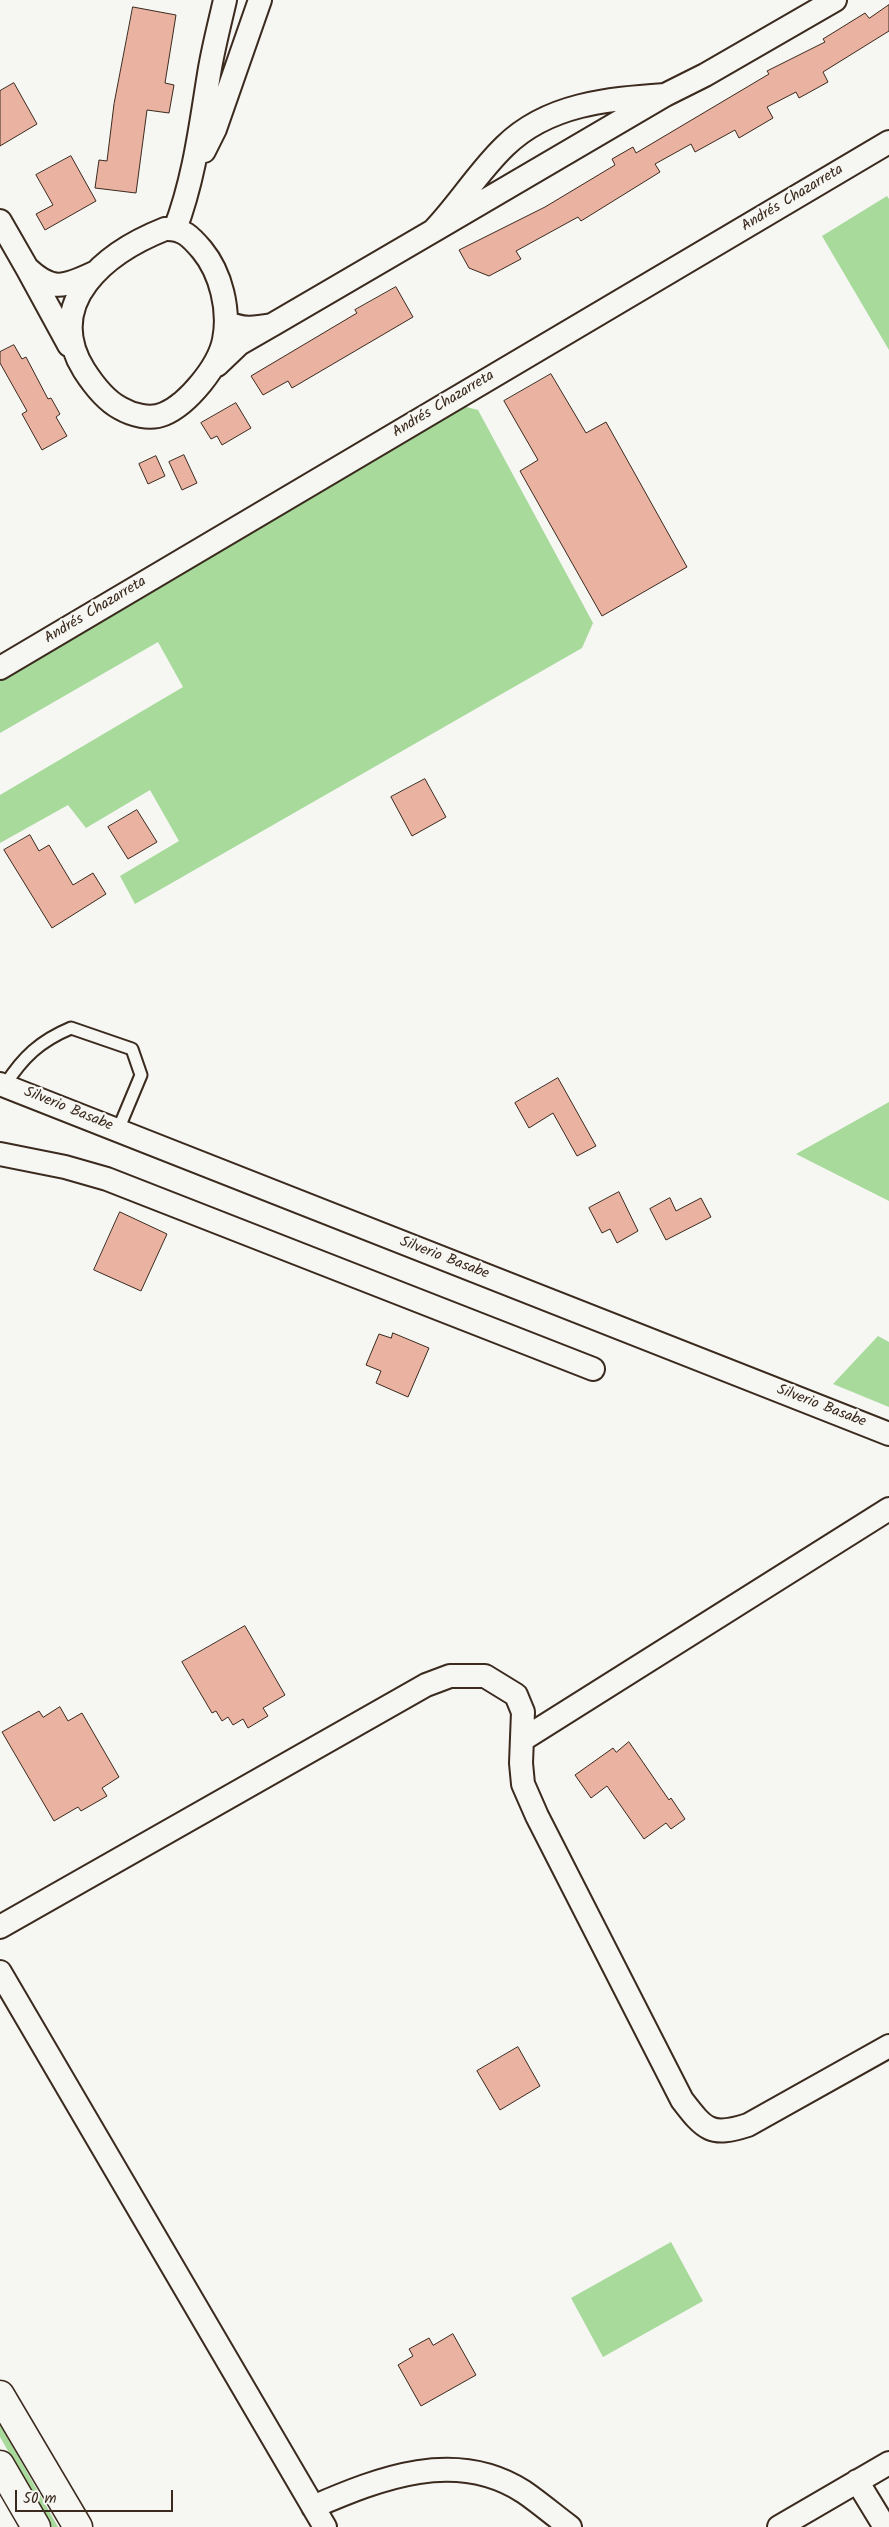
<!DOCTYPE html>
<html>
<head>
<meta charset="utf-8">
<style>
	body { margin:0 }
	#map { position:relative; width:889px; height:2527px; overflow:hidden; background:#f6f6f2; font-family:Kalam,sans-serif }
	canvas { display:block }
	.scale { position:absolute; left:15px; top:2490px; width:158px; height:22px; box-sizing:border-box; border:2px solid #3b2a1e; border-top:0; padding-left:6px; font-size:15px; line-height:18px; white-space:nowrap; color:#3b2a1e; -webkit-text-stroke:4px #f6f6f2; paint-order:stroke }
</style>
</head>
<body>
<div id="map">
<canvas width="889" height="2527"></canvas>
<div class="scale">50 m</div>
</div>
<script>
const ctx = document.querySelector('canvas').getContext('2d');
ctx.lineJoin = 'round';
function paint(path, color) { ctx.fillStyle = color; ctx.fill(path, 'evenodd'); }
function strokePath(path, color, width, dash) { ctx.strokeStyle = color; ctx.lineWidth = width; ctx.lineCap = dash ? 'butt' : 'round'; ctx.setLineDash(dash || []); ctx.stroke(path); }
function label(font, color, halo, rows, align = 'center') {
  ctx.font = font + ' Kalam,sans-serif'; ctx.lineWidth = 4.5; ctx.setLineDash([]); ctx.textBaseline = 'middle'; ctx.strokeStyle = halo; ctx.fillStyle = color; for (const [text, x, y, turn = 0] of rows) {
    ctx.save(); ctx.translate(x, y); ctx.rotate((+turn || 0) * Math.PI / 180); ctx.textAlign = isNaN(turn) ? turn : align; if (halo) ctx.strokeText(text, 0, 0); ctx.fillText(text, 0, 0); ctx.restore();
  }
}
paint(new Path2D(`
	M887 196 889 199V350L822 236Z
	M451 403 478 410 593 623 582 648 135 904 120 876 179 841 150 790 86 828 68 805 0 843V795L183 687 158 642 0 733V666Z
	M889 1102V1201L796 1154Z
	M878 1336 889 1342V1407L833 1384Z
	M671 2242 703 2301 603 2357 571 2298Z
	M0 2424 58 2527H52L0 2437Z`), '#a7da9b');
const building = new Path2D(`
	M889 5V31L823 72 828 82 799 98 796 92 767 107 773 118 739 138 735 130 695 152 691 144 655 164 660 172 581 221 578 217 516 251 521 259 489 276 469 268 459 250 545 207 615 165 612 159 633 147 636 153 769 74 767 71 825 42 823 39 865 13 869 18Z
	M133 7 176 15 165 83 174 85 169 113 147 110 136 193 95 188 99 160 107 161 114 104Z
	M14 83 37 124 0 146V91Z
	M71 156 96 201 45 230 36 214 53 205 36 175Z
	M396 287 413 317 292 388 288 381 263 395 251 376 357 313 355 310Z
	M14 345 22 359 26 357 48 399 51 398 60 414 56 417 67 436 42 450 22 414 27 411 0 363V352Z
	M551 374 586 433 606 422 687 567 602 616 520 471 538 460 504 401Z
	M236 403 251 428 222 445 217 436 211 439 201 423Z
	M184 455 197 483 182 490 169 462Z
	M156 456 165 476 148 484 139 464Z
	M425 779 446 817 412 836 391 797Z
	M137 810 157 842 128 859 108 827Z
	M30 835 39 851 49 845 73 885 93 873 106 894 52 928 4 850Z
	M558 1078 596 1146 577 1156 553 1113 529 1128 515 1103Z
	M619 1192 638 1231 617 1243 610 1229 602 1233 589 1208Z
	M670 1198 676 1211 701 1198 711 1217 666 1240 650 1209Z
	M120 1212 167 1234 141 1291 94 1270Z
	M393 1333 429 1348 408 1397 376 1383 381 1371 366 1365 379 1334 391 1338Z
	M245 1626 285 1695 263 1708 268 1716 248 1728 243 1719 233 1725 228 1717 222 1721 216 1711 212 1713 182 1662Z
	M60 1707 68 1721 82 1713 119 1777 102 1788 107 1796 81 1811 78 1807 54 1821 2 1732 39 1711 43 1717Z
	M629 1742 669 1800 671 1798 685 1819 671 1829 666 1823 644 1839 607 1786 591 1798 575 1775 613 1748 616 1752Z
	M518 2047 540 2086 500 2110 477 2071Z
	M453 2334 476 2375 421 2406 398 2365 413 2356 409 2349 429 2338 433 2345Z`);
paint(building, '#eab2a0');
strokePath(building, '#3b2a1e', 1);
const service = new Path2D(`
	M5 1085C23 1057 40 1041 71 1028L132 1049 141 1075 118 1130`);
const minor = new Path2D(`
	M665 95C608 99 548 104 505 146 478 172 459 204 433 231L665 95 705 75 835 0
	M204 151 215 129 260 0
	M0 221 27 268
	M165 229C183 228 191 237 202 250 221 273 230 310 224 340 219 366 188 404 164 414 150 420 132 415 120 408 105 400 93 384 84 370 42 302 107 252 165 229Z
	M175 229C195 177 201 122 210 68 214 45 220 22 225 0
	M272 325 433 231
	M69 345 27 268C52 292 64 287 94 273
	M217 365 239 344 272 325C255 328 242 330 226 322
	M0 668 889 142
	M0 1084 889 1434
	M0 1154 65 1167 107 1179 593 1369
	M522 1740 889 1509
	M0 1927 426 1685 450 1676H485L516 1695 523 1712 521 1763 523 1784 537 1816 682 2100C705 2130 711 2137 748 2125L889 2046
	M0 1972 325 2527
	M857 2481 885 2527
	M313 2507C380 2478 456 2448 524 2492 540 2503 555 2516 570 2527
	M779 2527 889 2463`);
const tertiary = new Path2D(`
	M0 2395 78 2527
	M0 2465 36 2527`);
strokePath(service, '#3b2a1e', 15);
strokePath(minor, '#3b2a1e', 26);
strokePath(tertiary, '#3b2a1e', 31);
strokePath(service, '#f6f6f2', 11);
strokePath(minor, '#f6f6f2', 22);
strokePath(tertiary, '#f6f6f2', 28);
label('15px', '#3b2a1e', '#f6f6f2', [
	["Andrés Chazarreta",793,199,-31],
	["Andrés Chazarreta",444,405,-31],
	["Andrés Chazarreta",96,611,-31],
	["Silverio Basabe",68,1110,22],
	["Silverio Basabe",444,1259,21],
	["Silverio Basabe",821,1407,21]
]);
</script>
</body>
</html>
